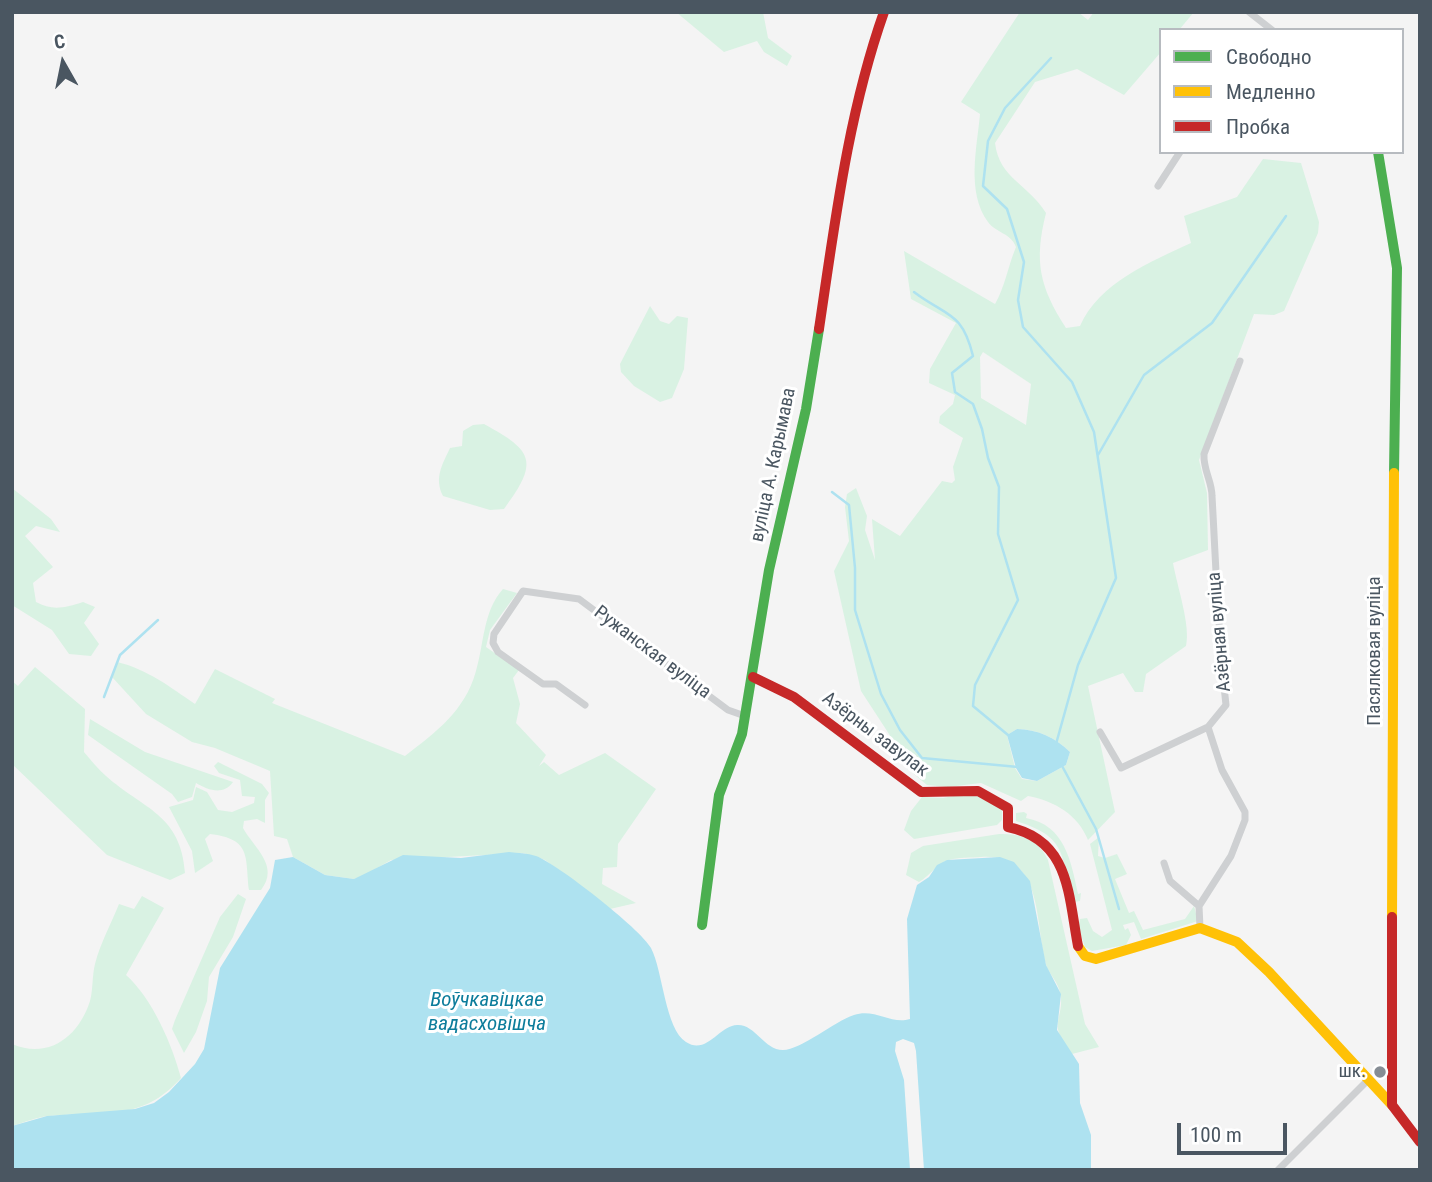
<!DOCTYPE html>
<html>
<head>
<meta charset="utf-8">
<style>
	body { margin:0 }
	#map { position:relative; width:1432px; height:1182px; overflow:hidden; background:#f4f4f4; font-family:"Roboto Condensed",sans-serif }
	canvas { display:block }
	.frame { position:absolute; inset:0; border:14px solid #4a5661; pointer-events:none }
	.legend { position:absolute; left:1159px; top:28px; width:245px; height:126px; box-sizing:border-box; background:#fff; border:2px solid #b7bbc0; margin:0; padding:9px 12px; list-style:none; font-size:21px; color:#4a5661 }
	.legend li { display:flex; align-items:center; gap:14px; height:35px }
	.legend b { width:35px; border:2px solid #b7bbc0 }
	.north { position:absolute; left:28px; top:28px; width:70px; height:70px; -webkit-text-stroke:5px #fff; paint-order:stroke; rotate:351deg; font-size:19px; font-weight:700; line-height:28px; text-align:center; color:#4a5661 }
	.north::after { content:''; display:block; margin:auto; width:24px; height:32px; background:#4a5661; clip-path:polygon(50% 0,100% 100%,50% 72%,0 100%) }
	.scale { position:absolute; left:1177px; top:1123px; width:110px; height:32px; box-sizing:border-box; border:4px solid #4a5661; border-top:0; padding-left:9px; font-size:21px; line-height:24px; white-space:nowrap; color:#4a5661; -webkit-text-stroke:5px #fff; paint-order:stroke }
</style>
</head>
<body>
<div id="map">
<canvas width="1432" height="1182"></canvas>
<div class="frame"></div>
<ul class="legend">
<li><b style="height:9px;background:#4caf50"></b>Свободно</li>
<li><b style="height:9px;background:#ffc107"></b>Медленно</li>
<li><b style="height:9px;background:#c62828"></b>Пробка</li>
</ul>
<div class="north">С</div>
<div class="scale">100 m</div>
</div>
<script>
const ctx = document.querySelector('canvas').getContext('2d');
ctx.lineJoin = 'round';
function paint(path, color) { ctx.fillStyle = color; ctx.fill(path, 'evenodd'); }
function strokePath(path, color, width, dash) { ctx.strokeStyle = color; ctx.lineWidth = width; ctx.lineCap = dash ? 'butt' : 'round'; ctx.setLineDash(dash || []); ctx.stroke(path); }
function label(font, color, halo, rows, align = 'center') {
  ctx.font = font + ' "Roboto Condensed",sans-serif'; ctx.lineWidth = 6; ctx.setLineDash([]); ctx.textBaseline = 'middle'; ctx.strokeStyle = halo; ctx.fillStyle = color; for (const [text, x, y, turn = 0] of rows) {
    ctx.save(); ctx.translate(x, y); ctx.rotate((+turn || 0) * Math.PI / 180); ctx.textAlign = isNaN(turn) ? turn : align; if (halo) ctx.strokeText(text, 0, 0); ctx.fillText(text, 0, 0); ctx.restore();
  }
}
paint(new Path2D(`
	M676 12H763L768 38 792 56 787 66 764 52 757 41 724 52Z
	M1020 12H1078L1088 20 1094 12H1194L1179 30H1161V52L1124 95 1077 69 1035 82 995 143C999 178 1028 184 1046 213 1034 261 1039 286 1066 328L1080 326C1099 283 1150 262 1191 243L1184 216 1237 197 1263 159 1301 163 1319 222 1318 233 1284 311 1274 315 1254 314 1199 460 1207 493 1208 550 1173 563C1177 586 1191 626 1186 646L1146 674 1143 692H1135L1123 673 1088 686 1115 812 1088 840C1078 815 1055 801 1028 796L1021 801 981 783 948 787 927 785 903 765 889 734 861 691 834 571 849 541 845 507 847 494 856 488 867 516 865 530 875 560 872 519 900 536 942 481 952 483 955 480 953 467 963 438 939 423 940 416 953 404 955 395 929 383 930 369 956 323 911 299 904 251 995 304C1005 287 1008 266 1016 247 1011 233 996 233 988 222 966 192 977 148 980 114L961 102ZM983 352 1031 384 1026 425 981 398 980 357ZM1017 729C1037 729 1056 738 1070 752L1066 765 1037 781 1022 779 1015 768 1007 735Z
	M650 306 660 321 669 324 677 316 688 318 684 369 672 398 660 402 634 386 621 372 620 364Z
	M484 424C534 451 539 462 504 509L490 510 443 496C434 478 442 465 450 448L462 446 463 431 473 425Z
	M12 488 51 519 60 532 36 526 25 536 53 567 33 583 36 602C52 611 65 608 83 602L95 607 84 623 99 644 91 656 69 654 52 630 12 605Z
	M503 589 517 593 490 630 486 647 519 670 513 678 520 704 516 723 546 755 539 766 544 762 559 775 605 753 656 789 618 844 617 867 603 868 602 884 636 903 610 909 545 860 523 853 391 860 362 877 354 879 325 875 293 857 287 839 274 836 270 771 215 748 192 742 146 714 112 677 117 662C147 669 170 687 195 704L215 669 275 699 272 703 405 756C436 732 465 711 476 671 484 644 483 611 503 589Z
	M35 667 85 709 84 752C91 760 98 769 106 776 143 809 181 814 185 873L170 880 107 855 12 764V681L18 686Z
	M90 719 145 752 233 782C223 796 208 790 196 783L192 797 178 802 172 794 88 735Z
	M218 762 262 784 269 793 265 800V823L257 819 244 821 243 828C254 848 280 866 261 890H249C245 857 252 839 210 834L205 839 213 861 195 873 192 851 169 807 193 800 196 787 207 792 218 810 232 812 254 803 255 797 242 796 240 780 219 773 214 766Z
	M969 793 982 795 1002 809V820L997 825 914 839 904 830 911 811 922 797 943 798Z
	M1024 812 1027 814 1026 818C1065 825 1071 861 1078 894L1081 893 1080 901 1074 902 1071 898C1062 851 1064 836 1016 821V813Z
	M999 834C1022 834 1038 839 1048 860L1085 1024 1099 1047 1072 1054C1044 1022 1068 1017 1059 989 1056 979 1047 972 1045 961 1035 916 1042 853 981 857 971 858 959 857 949 860 936 864 930 876 919 882L906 875 911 853 923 846Z
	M1099 837 1098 856 1105 858 1117 854 1127 874 1115 879 1129 913 1134 911 1143 930 1185 919 1194 906 1198 921 1141 939 1134 922 1123 925 1125 930 1128 928 1131 935 1126 945 1092 951 1085 947 1078 926 1080 919 1087 918 1093 931 1102 937 1112 930 1090 844Z
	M238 894 246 899 233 937 209 977 207 1001 196 1032 184 1053 172 1029 175 1020 220 917Z
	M142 896 164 908 126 975C152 998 172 1044 181 1078 142 1122 103 1111 49 1116 37 1117 25 1122 12 1126V1044C49 1060 79 1036 90 1001 93 990 92 976 95 964 100 944 111 924 119 904L134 909Z`), '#d9f2e3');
paint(new Path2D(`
	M1017 729C1037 729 1056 738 1070 752L1066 765 1037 781 1022 778 1016 768 1007 735Z
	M509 852C518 853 527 853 536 856 556 863 641 929 651 948 663 971 665 1029 686 1042 707 1056 720 1024 738 1025 756 1025 764 1050 783 1050 801 1050 833 1022 854 1015 875 1008 891 1025 910 1019L907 919 917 885 929 877 937 865 947 860 1000 857 1014 862 1030 881 1046 965 1061 994 1057 1030 1079 1064 1080 1103 1091 1135V1170H924L916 1051 914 1043 903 1039 896 1042 895 1051 904 1080 910 1170H12V1126L47 1116 135 1109 154 1103 169 1092 195 1064 204 1049 220 968 270 888 275 860 293 857 325 875 354 879 403 855 461 858Z`), '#aee2f0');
strokePath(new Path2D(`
	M1051 58 1005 108 988 141 983 186 1007 209 1024 262 1018 300 1023 327 1072 382 1094 432 1116 578 1078 665 1056 744
	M914 292C947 317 962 311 973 356L952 373 955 392 973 404 982 429 988 458 999 487 998 534 1018 600 975 685 973 706 1008 735
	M1098 455 1144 375 1212 323 1286 216
	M832 492 849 505 855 568V610L881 694 900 730 922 758 1018 767
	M104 697 120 655 158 620
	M1061 764 1096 829 1119 909`), '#aee2f0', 2.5);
strokePath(new Path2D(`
	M1249 12 1272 30
	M1158 186 1180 152
	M585 705 556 684H543L498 652 493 643 494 634 523 591 579 599 728 710 745 716
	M1100 732 1121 768 1208 727
	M1164 863 1170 881 1199 906
	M1200 928 1199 906 1231 856 1245 820V812L1222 770 1208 727 1226 705C1218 635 1216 566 1212 496 1212 481 1203 470 1204 454L1240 361
	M1278 1170 1369 1079`), '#ced0d2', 7);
strokePath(new Path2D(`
	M1378 152 1397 268 1394 473
	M702 925 719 795 742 734 769 570 806 409 819 329`), '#4caf50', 10);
strokePath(new Path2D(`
	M1392 917 1394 473
	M1078 946 1085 956 1096 959 1200 928 1237 942 1269 972 1392 1105`), '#ffc107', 10);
strokePath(new Path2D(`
	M819 329C835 222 848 114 884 12
	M753 677 794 697 921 792 978 791 1008 808V827C1070 840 1068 894 1078 946
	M1392 917V1105L1420 1142`), '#c62828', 10);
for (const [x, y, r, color] of [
	[1380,1072,7,"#868d94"]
]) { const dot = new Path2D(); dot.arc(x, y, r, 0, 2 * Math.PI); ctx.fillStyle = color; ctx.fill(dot); strokePath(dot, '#fff', 2.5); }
label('19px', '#4a5661', '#fff', [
	["вуліца А. Карымава",774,465,-78],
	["Азёрная вуліца",1220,632,-95],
	["Пасялковая вуліца",1375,651,-90],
	["Ружанская вуліца",652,653,37],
	["Азёрны завулак",875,735,37]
]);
label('19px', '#4a5661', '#fff', [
	["шк.",1366,1072]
], 'right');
label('italic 21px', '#0c7c9b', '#fff', [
	["Воўчкавіцкае",487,1001],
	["вадасховішча",487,1025]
]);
</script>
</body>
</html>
